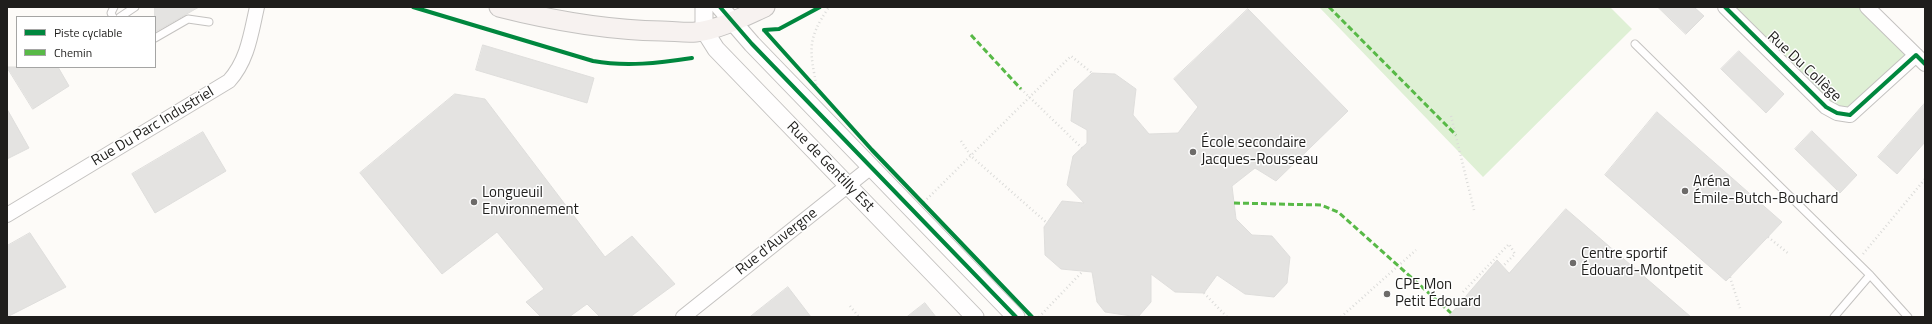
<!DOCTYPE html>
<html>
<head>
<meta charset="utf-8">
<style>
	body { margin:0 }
	#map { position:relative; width:1932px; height:324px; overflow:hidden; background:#fdfbf8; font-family:"Titillium Web",sans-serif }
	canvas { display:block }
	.frame { position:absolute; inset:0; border:8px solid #1f1e1c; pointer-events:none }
	.legend { position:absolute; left:16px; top:16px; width:140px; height:52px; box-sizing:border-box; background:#fff; border:1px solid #a5a5a4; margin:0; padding:5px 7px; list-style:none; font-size:12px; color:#1f1e1c }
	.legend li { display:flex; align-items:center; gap:8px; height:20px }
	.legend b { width:20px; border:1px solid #a5a5a4 }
</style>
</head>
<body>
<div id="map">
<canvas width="1932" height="324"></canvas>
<div class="frame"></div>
<ul class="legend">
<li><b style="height:5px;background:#00873e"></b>Piste cyclable</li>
<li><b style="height:5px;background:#58b947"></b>Chemin</li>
</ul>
</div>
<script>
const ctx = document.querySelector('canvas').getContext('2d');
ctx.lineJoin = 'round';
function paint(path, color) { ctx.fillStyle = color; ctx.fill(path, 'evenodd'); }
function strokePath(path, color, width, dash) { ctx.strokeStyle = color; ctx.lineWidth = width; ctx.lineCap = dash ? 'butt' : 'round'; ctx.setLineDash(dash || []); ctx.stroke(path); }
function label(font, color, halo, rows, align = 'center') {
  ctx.font = font + ' "Titillium Web",sans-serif'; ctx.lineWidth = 3; ctx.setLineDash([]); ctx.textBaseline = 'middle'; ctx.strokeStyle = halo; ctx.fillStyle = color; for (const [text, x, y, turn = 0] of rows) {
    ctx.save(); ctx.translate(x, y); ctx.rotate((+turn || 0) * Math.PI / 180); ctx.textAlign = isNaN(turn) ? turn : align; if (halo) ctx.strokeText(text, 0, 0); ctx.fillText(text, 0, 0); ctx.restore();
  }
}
paint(new Path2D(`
	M1319 7H1610L1632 29 1483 177Z
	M1725 7H1867L1916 55 1850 115 1837 113Z`), '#dff0d5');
const building = new Path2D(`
	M155 7H199L155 32Z
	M1658 7H1694L1704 16 1686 34Z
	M1248 9 1348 111 1276 181 1255 168 1232 186 1236 219 1252 235 1272 236 1290 257 1287 283 1274 297 1245 294 1217 275 1204 293 1175 292 1151 274V302L1138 317 1105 312 1097 302 1092 272 1061 269 1045 255 1044 227 1062 201 1084 203 1067 185 1073 156 1087 143V130L1071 121 1074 90 1092 73 1115 74 1136 89 1133 115 1149 134 1178 133 1198 107 1174 79Z
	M483 45 594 78 587 103 476 70Z
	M1739 51 1784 94 1766 113 1721 69Z
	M7 67H58L69 86 33 109Z
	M455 94 485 99 605 257 632 236 675 284 630 317H600L587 304 569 317H541L526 302 544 289 497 232 442 274 360 173Z
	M1925 103V142L1897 174 1878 157Z
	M7 109 29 148 7 159Z
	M1657 112 1782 222 1726 281 1605 175Z
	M1812 131 1857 175 1840 193 1795 149Z
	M203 132 226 171 155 213 132 174Z
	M1566 209 1691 317H1448L1497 260 1509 273Z
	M30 233 66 287 7 317V246Z
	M788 287 811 317H750Z
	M925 303 936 317H907Z`);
paint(building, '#e4e3e1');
strokePath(building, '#dfdedc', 1);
const service = new Path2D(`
	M113 17 111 13 114 7
	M120 17 135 7
	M155 38 188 19 209 22
	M1635 44 1870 275 1908 317
	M1834 317 1870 275`);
const minor = new Path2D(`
	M1725 7 1826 107 1837 113 1850 115 1916 55
	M1867 7 1925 64
	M7 215 229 81C248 60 251 33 257 7
	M683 317 871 167`);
const tertiary = new Path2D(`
	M704 7V30L716 49 975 317
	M720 7 752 44 1016 317`);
const secondary = new Path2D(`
	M499 7C554 21 605 30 662 31 673 31 685 33 696 32 718 30 745 16 765 7`);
strokePath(service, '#c4c2c0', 9);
strokePath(minor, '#c4c2c0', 16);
strokePath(tertiary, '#c4c2c0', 19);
strokePath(secondary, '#c4c2c0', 21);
strokePath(new Path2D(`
	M817 89C810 50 806 41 829 7
	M1021 89 1082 148
	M1451 116 1474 210
	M961 141 971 156 1047 223
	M924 202 1071 56 1092 73
	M1768 237 1789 254
	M1863 254 1925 179
	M1730 277 1740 308
	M1463 292 1509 244 1515 254 1503 266
	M1204 293 1227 317
	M850 306 859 317
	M1039 317 1083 271
	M1341 317 1416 250`), '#dbdbd9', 2.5, [1, 3]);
strokePath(service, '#fffefe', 7);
strokePath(minor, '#fffefe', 14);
strokePath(tertiary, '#fffefe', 17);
strokePath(secondary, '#f7f2f0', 19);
strokePath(new Path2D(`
	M1329 7 1456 135
	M971 35 1021 89
	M1234 203 1321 205 1338 212 1451 313`), '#58b947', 3, [6, 3]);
strokePath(new Path2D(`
	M413 7 593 61C626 67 659 63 692 58
	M720 7 752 44 1016 317
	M1725 7 1826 107 1837 113 1850 115 1916 55 1925 64
	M764 30 872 150 1032 317
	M764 30 779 29 820 7`), '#00873e', 4);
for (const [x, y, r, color] of [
	[1193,152,4,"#6d6b69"],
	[1685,191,4,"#6d6b69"],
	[474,202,4,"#6d6b69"],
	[1573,263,4,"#6d6b69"],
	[1387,294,4,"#6d6b69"]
]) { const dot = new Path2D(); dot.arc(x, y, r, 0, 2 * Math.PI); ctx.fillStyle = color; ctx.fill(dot); strokePath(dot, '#fff', 1.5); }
label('15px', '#1f1e1c', '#fff', [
	["Rue Du Collège",1804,67,43],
	["Rue Du Parc Industriel",153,127,-31],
	["Rue de Gentilly Est",830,167,46],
	["Rue d'Auvergne",777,242,-38]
]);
label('15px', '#1f1e1c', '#fff', [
	["École secondaire",1201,143],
	["Jacques-Rousseau",1201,160],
	["Aréna",1693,182],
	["Émile-Butch-Bouchard",1693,199],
	["Longueuil",482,193],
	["Environnement",482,210],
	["Centre sportif",1581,254],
	["Édouard-Montpetit",1581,271],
	["CPE Mon",1395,285],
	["Petit Édouard",1395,302]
], 'left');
</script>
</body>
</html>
